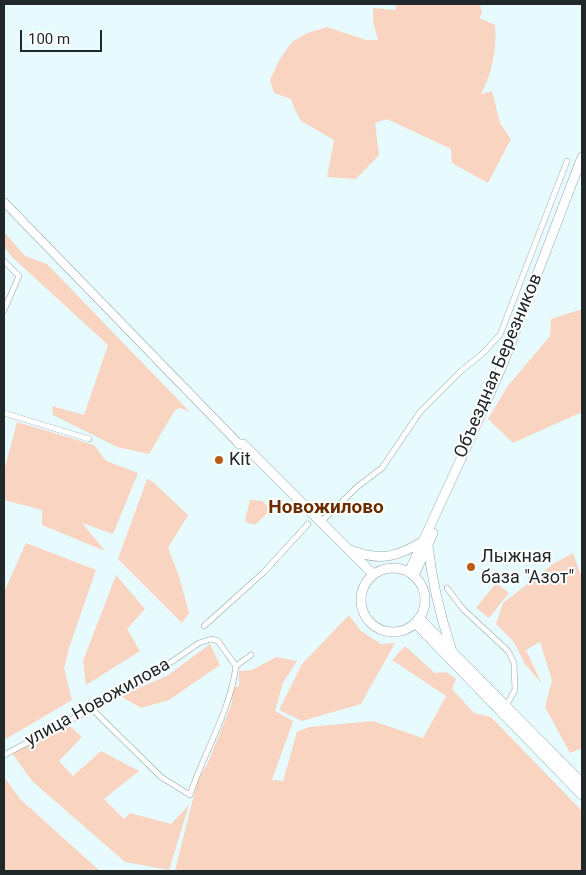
<!DOCTYPE html>
<html>
<head>
<meta charset="utf-8">
<style>
	body { margin:0 }
	#map { position:relative; width:586px; height:875px; overflow:hidden; background:#e7fafd; font-family:Roboto,sans-serif }
	canvas { display:block }
	.frame { position:absolute; inset:0; border:5px solid #212829; pointer-events:none }
	.scale { position:absolute; left:20px; top:30px; width:82px; height:22px; box-sizing:border-box; border:2px solid #212829; border-top:0; padding-left:6px; font-size:15px; line-height:18px; white-space:nowrap; color:#212829; -webkit-text-stroke:4px #fff; paint-order:stroke }
</style>
</head>
<body>
<div id="map">
<canvas width="586" height="875"></canvas>
<div class="frame"></div>
<div class="scale">100 m</div>
</div>
<script>
const ctx = document.querySelector('canvas').getContext('2d');
ctx.lineJoin = 'round';
function paint(path, color) { ctx.fillStyle = color; ctx.fill(path, 'evenodd'); }
function strokePath(path, color, width, dash) { ctx.strokeStyle = color; ctx.lineWidth = width; ctx.lineCap = dash ? 'butt' : 'round'; ctx.setLineDash(dash || []); ctx.stroke(path); }
function label(font, color, halo, rows, align = 'center') {
  ctx.font = font + ' Roboto,sans-serif'; ctx.lineWidth = 4; ctx.setLineDash([]); ctx.textBaseline = 'middle'; ctx.strokeStyle = halo; ctx.fillStyle = color; for (const [text, x, y, turn = 0] of rows) {
    ctx.save(); ctx.translate(x, y); ctx.rotate((+turn || 0) * Math.PI / 180); ctx.textAlign = isNaN(turn) ? turn : align; if (halo) ctx.strokeText(text, 0, 0); ctx.fillText(text, 0, 0); ctx.restore();
  }
}
paint(new Path2D(`
	M396 4H480L482 13 479 18 495 25C497 50 492 73 481 94L492 91 500 123 511 139 488 183 452 163 451 149 387 119 375 123 379 155 356 179 327 177 334 140 301 121 294 108 291 99 274 93 270 80 280 59 292 42 307 33 327 27 366 40H378L373 22V8L395 10Z
	M4 232 25 256 47 264 190 412 180 408 175 410 149 454 117 447 53 415 52 406 84 415 108 345 12 257 4 247Z
	M582 309V412L513 443 488 419 507 387 550 336 551 319Z
	M17 422 94 445 106 461 138 473 113 534 82 523 105 551 42 525V510L4 500V471Z
	M147 479 153 482 188 515 168 548 179 576 189 613 182 623 118 559Z
	M250 500 262 501 269 507 270 510 256 524H251L245 521Z
	M26 543 96 570 70 645 64 668 72 700 4 740V592Z
	M573 553 582 578V748L570 753 545 707 552 680 540 642 526 650 542 684 525 664 514 642 496 624 503 603 553 564Z
	M116 575 145 609 127 629 140 651 86 685 83 661Z
	M496 583 509 593 489 618 476 608Z
	M349 615 361 631 381 644 395 643 361 704 302 721 279 710 302 664Z
	M210 644 220 665 169 700 141 708 120 696 167 676Z
	M405 646 435 673 446 672 456 679 452 689 474 713 491 717 582 811V871H175L198 779 207 765 232 703 230 689 239 686V671L252 670 276 657 297 661 283 683 275 711 293 721 272 780 283 781 297 732 309 727 373 721 423 738 446 696 392 660Z
	M64 721 82 737 59 761 73 776 101 751 139 771 104 799 124 819 130 813 171 824 189 805 169 870 125 862 32 781 12 753Z
	M4 777 20 799 100 871H4Z`), '#f8d4c1');
const street = new Path2D(`
	M4 261 19 276 4 310
	M4 413 89 439
	M323 520 357 487 382 468 420 412 461 371 482 354 500 335 567 161
	M447 588 463 609 508 651 514 663 515 690 506 706
	M204 626 264 572 308 524
	M236 666 251 655
	M91 708 161 777 190 795C204 752 230 712 236 666
	M4 755 142 682 199 643 211 639 218 641 236 666`);
const primary = new Path2D(`
	M4 202 239 444`);
const highway = new Path2D(`
	M239 444H243L373 574
	M428 546C432 581 440 615 451 648
	M350 550C380 561 395 558 422 542
	M361 600a32 32 0 1 1 64 0a32 32 0 1 1-64 0Z
	M409 572 465 450 502 366 582 157
	M414 576 433 533
	M419 618 582 783
	M416 624 582 795`);
strokePath(street, '#95a7aa', 6);
strokePath(primary, '#95a7aa', 9);
strokePath(highway, '#95a7aa', 10);
strokePath(street, '#fff', 5);
strokePath(primary, '#fff', 8);
strokePath(highway, '#fff', 9);
for (const [x, y, r, color] of [
	[219,460,5,"#bd5c1a"],
	[471,567,5,"#bd5c1a"]
]) { const dot = new Path2D(); dot.arc(x, y, r, 0, 2 * Math.PI); ctx.fillStyle = color; ctx.fill(dot); strokePath(dot, '#fff', 2); }
label('18px', '#212829', '#fff', [
	["Объездная Березников",499,366,-67],
	["улица Новожилова",98,703,-29]
]);
label('18px', '#212829', '#fff', [
	["Kit",229,460],
	["Лыжная",481,557],
	["база \"Азот\"",481,578]
], 'left');
label('bold 19px', '#692d00', '#fff', [
	["Новожилово",326,508]
]);
</script>
</body>
</html>
